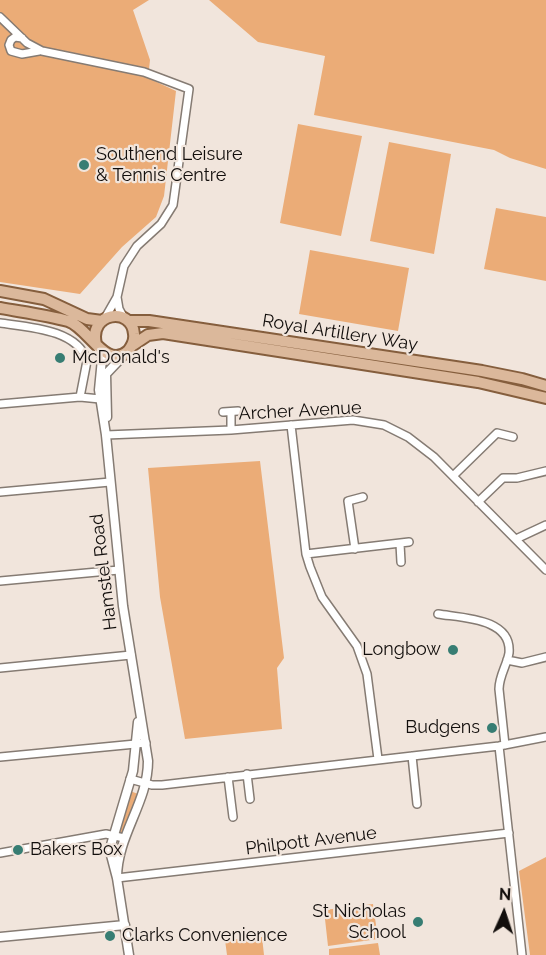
<!DOCTYPE html>
<html>
<head>
<meta charset="utf-8">
<style>
	body { margin:0 }
	#map { position:relative; width:546px; height:955px; overflow:hidden; background:#f1e5dc; font-family:Raleway,sans-serif }
	canvas { display:block }
	.north { position:absolute; left:474px; top:883px; width:60px; height:60px; -webkit-text-stroke:4px #f1e5dc; paint-order:stroke; rotate:3deg; font-size:16px; font-weight:700; line-height:24px; text-align:center; color:#120e0c }
	.north::after { content:''; display:block; margin:auto; width:21px; height:27px; background:#120e0c; clip-path:polygon(50% 0,100% 100%,50% 72%,0 100%) }
</style>
</head>
<body>
<div id="map">
<canvas width="546" height="955"></canvas>
<div class="north">N</div>
</div>
<script>
const ctx = document.querySelector('canvas').getContext('2d');
ctx.lineJoin = 'round';
function paint(path, color) { ctx.fillStyle = color; ctx.fill(path, 'evenodd'); }
function strokePath(path, color, width, dash) { ctx.strokeStyle = color; ctx.lineWidth = width; ctx.lineCap = dash ? 'butt' : 'round'; ctx.setLineDash(dash || []); ctx.stroke(path); }
function label(font, color, halo, rows, align = 'center') {
  ctx.font = font + ' Raleway,sans-serif'; ctx.lineWidth = 4.5; ctx.setLineDash([]); ctx.textBaseline = 'middle'; ctx.strokeStyle = halo; ctx.fillStyle = color; for (const [text, x, y, turn = 0] of rows) {
    ctx.save(); ctx.translate(x, y); ctx.rotate((+turn || 0) * Math.PI / 180); ctx.textAlign = isNaN(turn) ? turn : align; if (halo) ctx.strokeText(text, 0, 0); ctx.fillText(text, 0, 0); ctx.restore();
  }
}
paint(new Path2D(`
	M0 0H149L133 10 150 60 148 78 176 91 164 196 156 217 122 247 80 294 0 282Z
	M209 0H546V169L510 158 494 150 314 115 325 56 258 42Z
	M298 124 362 136 341 236 280 223Z
	M389 142 451 154 434 254 370 241Z
	M496 208 546 217V281L484 269Z
	M310 250 409 268 398 331 299 314Z
	M260 461 284 658 277 668 282 729 185 739 160 597 148 468Z
	M130 791 141 795 123 834 117 832Z
	M546 857V955H530L519 871Z
	M373 904 378 939 328 946 324 910Z
	M262 937 264 955H227L225 940Z
	M378 943 380 955H329V949Z`), '#ebac77');
const minor = new Path2D(`
	M0 17 27 43 42 51 144 72 189 89 173 205 161 224 137 246 124 266 117 297 119 309 124 318
	M22 38 15 37 11 40 9 45 11 51 22 54 39 51
	M105 318 117 297
	M0 323C27 327 78 329 87 361L80 397
	M0 404 80 397 100 399 103 395
	M223 412 238 411
	M231 412V430
	M291 425 306 554 310 567 322 597 357 646 367 674 378 759
	M106 435 231 430 353 420 384 425 408 437 434 457 546 570
	M453 476 497 433 513 437
	M0 492 110 482
	M478 502 503 478H517L546 471
	M516 539 546 525
	M400 544 401 562
	M355 549 348 501 363 497
	M306 554 409 542
	M0 581 119 570
	M438 614C462 618 512 618 509 653 507 665 499 676 499 689L505 745
	M507 660 522 663 546 657
	M0 668 131 655
	M499 746 522 955
	M412 756 417 804
	M0 757 146 743
	M247 774 250 799
	M228 777 233 817
	M130 779 152 785H162L499 746 546 737
	M0 853 106 834 124 838
	M117 878 509 833`);
const tertiary = new Path2D(`
	M98 347 102 359 99 390 106 435 123 606 148 761C148 803 117 835 117 878
	M107 417 106 374 125 354
	M0 937 125 925
	M129 955 117 878 111 855V845L133 771 138 722`);
const primary = new Path2D(`
	M0 291 44 299 87 319 102 321
	M0 308C22 312 46 315 68 321 88 327 106 371 128 351 132 346 135 340 134 334 132 306 88 312 96 344
	M128 321H149L482 371 522 379 546 386
	M133 345 148 335 163 333 478 382 546 398`);
strokePath(minor, '#857b73', 10);
strokePath(tertiary, '#857b73', 11);
strokePath(primary, '#855e3d', 14);
strokePath(minor, '#fff', 7);
strokePath(tertiary, '#fff', 8);
strokePath(primary, '#dbb89b', 10);
for (const [x, y, r, color] of [
	[84,165,6,"#377d73"],
	[60,358,6,"#377d73"],
	[453,650,6,"#377d73"],
	[492,728,6,"#377d73"],
	[18,850,6,"#377d73"],
	[418,922,6,"#377d73"],
	[110,936,6,"#377d73"]
]) { const dot = new Path2D(); dot.arc(x, y, r, 0, 2 * Math.PI); ctx.fillStyle = color; ctx.fill(dot); strokePath(dot, '#f1e5dc', 2); }
label('18px', '#120e0c', '#f1e5dc', [
	["Southend Leisure",96,155],
	["& Tennis Centre",96,176],
	["McDonald's",72,358],
	["Longbow",441,650,"right"],
	["Budgens",480,728,"right"],
	["Bakers Box",30,850],
	["St Nicholas",406,912,"right"],
	["School",406,933,"right"],
	["Clarks Convenience",122,936]
], 'left');
label('18px', '#120e0c', '#f1e5dc', [
	["Royal Artillery Way",340,333,9],
	["Archer Avenue",300,411,-3],
	["Hamstel Road",104,572,-97],
	["Philpott Avenue",311,841,-7]
]);
</script>
</body>
</html>
